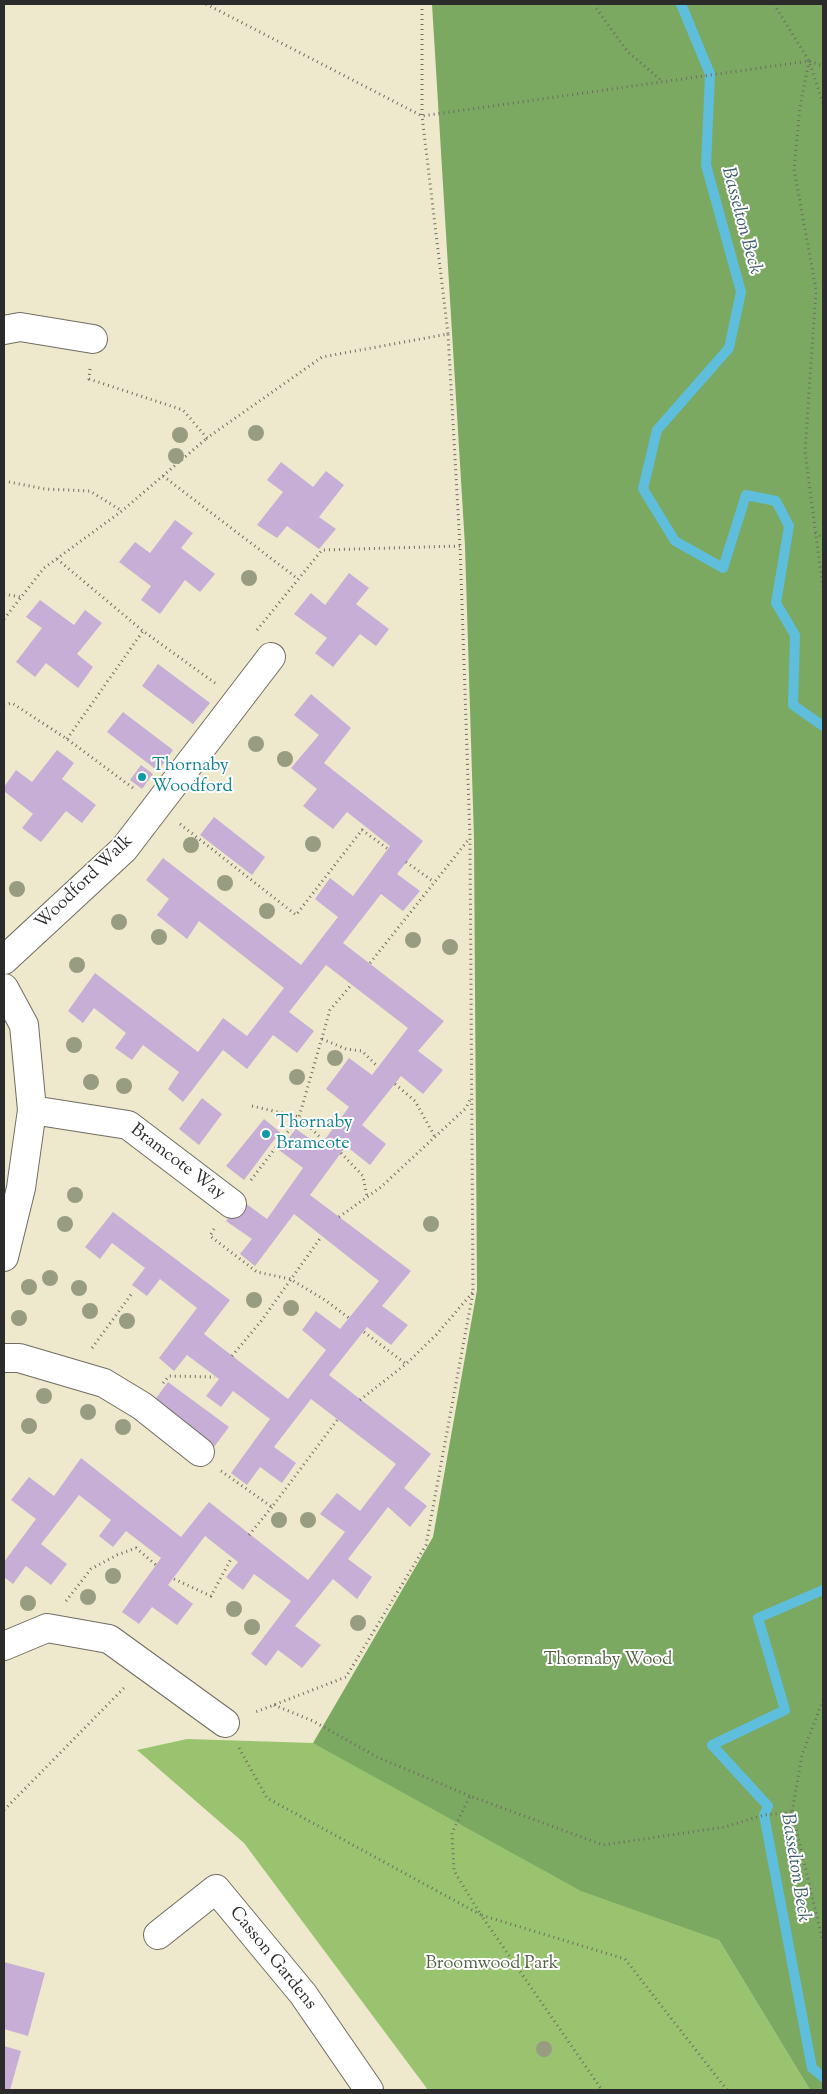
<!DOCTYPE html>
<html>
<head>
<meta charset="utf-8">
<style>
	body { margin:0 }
	#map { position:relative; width:827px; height:2094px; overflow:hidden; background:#eee8cc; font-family:"Sorts Mill Goudy",serif }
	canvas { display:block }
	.frame { position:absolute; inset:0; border:5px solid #2b2b2b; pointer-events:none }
</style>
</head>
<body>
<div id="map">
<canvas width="827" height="2094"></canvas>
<div class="frame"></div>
</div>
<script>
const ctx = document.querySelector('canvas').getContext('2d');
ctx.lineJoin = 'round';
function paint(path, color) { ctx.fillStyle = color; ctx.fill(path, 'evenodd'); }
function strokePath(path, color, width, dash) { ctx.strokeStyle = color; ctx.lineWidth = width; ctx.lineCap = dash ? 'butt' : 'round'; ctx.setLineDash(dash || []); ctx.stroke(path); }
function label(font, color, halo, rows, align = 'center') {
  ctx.font = font + ' "Sorts Mill Goudy",serif'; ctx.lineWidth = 4; ctx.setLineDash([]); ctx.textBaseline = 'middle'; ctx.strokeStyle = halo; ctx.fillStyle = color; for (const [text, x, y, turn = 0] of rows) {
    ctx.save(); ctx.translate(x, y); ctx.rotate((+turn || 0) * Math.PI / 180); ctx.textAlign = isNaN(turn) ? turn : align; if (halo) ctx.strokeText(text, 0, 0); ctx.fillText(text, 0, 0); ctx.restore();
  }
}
paint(new Path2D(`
	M187 1739 313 1743 603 1878 719 1940 810 2090H428L244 1843 137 1750Z`), '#9ac370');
paint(new Path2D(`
	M432 4H823V2090H810L719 1940 581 1891 313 1743 433 1537 477 1290 474 839 465 546Z`), '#7ba962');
strokePath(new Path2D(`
	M681 4 710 74 706 165 741 292 729 348 657 430 643 489 675 541 723 568 746 495 776 501 789 526 776 603 795 635 793 705 823 726
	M823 1590 758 1618 785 1710 712 1745 768 1806 764 1815 812 2068 823 2077`), '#5ebedc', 10);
paint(new Path2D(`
	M281 462 313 487 326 471 344 485 319 517 336 529 319 549 287 526 277 538 257 525 283 492 267 480Z
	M175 520 193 533 181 548 215 574 200 592 185 580 160 614 141 600 151 586 119 562 135 542 150 553Z
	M349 573 369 588 356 604 389 629 376 646 360 634 333 667 315 653 327 638 294 614 311 593 325 605Z
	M40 600 74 625 85 610 102 623 77 654 93 667 78 688 46 663 35 677 16 662 42 628 26 617Z
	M158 664 210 703 193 724 142 686Z
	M311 694 351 728 324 763 423 841 397 874 420 891 403 911 381 894 343 943 444 1021 418 1051 443 1070 423 1094 401 1076 362 1125 386 1144 370 1165 346 1146 310 1195 411 1271 382 1306 408 1325 391 1345 367 1327 329 1375 431 1454 404 1488 427 1506 410 1527 388 1507 348 1559 372 1577 357 1599 333 1579 295 1626 321 1645 302 1668 278 1650 266 1666 251 1654 291 1601 254 1574 243 1590 226 1577 238 1562 205 1536 168 1585 193 1604 177 1625 152 1607 139 1624 122 1612 161 1558 126 1531 113 1547 99 1536 111 1520 79 1495 41 1544 67 1564 51 1585 26 1566 13 1584 4 1577V1562L36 1519 11 1500 29 1477 54 1496 81 1458 181 1537 209 1502 308 1580 345 1532 320 1514 337 1493 360 1511 396 1464 311 1399 274 1447 296 1463 282 1483 260 1467 247 1485 231 1473 270 1419 233 1391 221 1407 206 1396 219 1379 187 1355 174 1371 159 1358 197 1308 160 1279 147 1296 132 1285 145 1268 112 1243 100 1259 85 1247 113 1212 230 1300 204 1334 288 1399 326 1350 302 1330 316 1311 340 1329 379 1281 294 1214 255 1266 240 1254 252 1239 226 1221 241 1200 267 1219 303 1168 279 1150 296 1129 320 1146 349 1107 326 1089 349 1058 372 1075 408 1028 326 965 289 1012 314 1031 297 1053 273 1035 247 1069 223 1050 183 1102 168 1089 179 1072 143 1045 132 1060 115 1048 126 1033 94 1008 83 1023 68 1011 95 973 198 1052 223 1018 247 1036 284 988 199 921 187 939 157 915 169 899 146 880 163 858 301 965 338 917 315 899 330 878 353 896 390 846 347 812 333 829 303 806 317 789 291 768 319 735 294 715Z
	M123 712 173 750 158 771 107 732Z
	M57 750 74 763 62 779 96 805 82 823 66 811 41 842 22 828 33 814 4 791V787L16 770 32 782Z
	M141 765 153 774 142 789 130 780Z
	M214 817 265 857 252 875 200 835Z
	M202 1098 222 1114 199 1145 179 1129Z
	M264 1119 280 1132 244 1180 226 1166Z
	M168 1382 229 1427 214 1447 154 1401Z
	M4 1962 45 1973 28 2036 4 2029Z
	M4 2046 21 2051 10 2090H4Z`), '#c7aed6');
const minor = new Path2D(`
	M4 330 20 327 93 339
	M4 960 124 849 271 657
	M4 988 24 1025 32 1110 21 1188 4 1257
	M32 1110 128 1125 232 1204
	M4 1358H19L104 1383 142 1406 200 1452
	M4 1646 47 1628 109 1639 225 1723
	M158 1935 216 1889 303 1994 369 2090`);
strokePath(minor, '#6f6d63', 30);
strokePath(new Path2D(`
	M206 4 422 116 809 61 823 66
	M422 4V116L448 334
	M598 4 596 8 627 51 663 82
	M774 4 809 61 823 103
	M809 61 800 107 794 169 816 290 805 452 823 589
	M90 369 89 379 183 410 207 438 322 357 448 334 460 546 470 838 473 1292 426 1545 346 1677 253 1713
	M163 476 298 579
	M4 481 45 489 90 491 122 511
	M815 533 823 537
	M57 559 143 631 215 683
	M4 594 20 597
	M4 619 44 568 122 511 207 438
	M257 630 322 550 460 546
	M4 705 12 703 67 739 133 788
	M67 739 143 631
	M180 824 296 915 362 830 388 849
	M406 862 434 882
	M370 963 469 839
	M322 1039 346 1049 362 1051 378 1067
	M395 1084 415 1101 435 1137
	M252 1106 299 1117 324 1141
	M341 1153 363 1176 367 1197
	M251 1180 299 1117 330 1010 352 984
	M339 1217 381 1187 466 1108 471 1098
	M214 1229 210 1236 257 1272 290 1279 325 1300 349 1318
	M364 1332 406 1364
	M92 1348 133 1292
	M232 1356 262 1320 321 1237
	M163 1383 169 1376 215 1377
	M360 1400 406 1364 436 1335 473 1292
	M221 1471 272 1507 338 1419
	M249 1535 272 1507
	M174 1579 211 1596 232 1557
	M66 1601 91 1569 117 1555 136 1548 156 1565
	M823 1700 802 1755 792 1812 823 1942
	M274 1705 313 1721 377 1757 470 1796
	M239 1748 267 1798 481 1915 602 2090
	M4 1810 124 1688
	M727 2090 625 1959 481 1915 454 1871 452 1833 470 1796 603 1845 725 1827 764 1815 792 1812`), '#6f6d63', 3, [1, 4]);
strokePath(minor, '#fff', 28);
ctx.fillStyle = '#989d81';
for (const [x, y] of [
	[256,433],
	[180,435],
	[176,456],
	[249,578],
	[256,744],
	[285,759],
	[313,844],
	[191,845],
	[225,883],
	[17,889],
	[267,911],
	[119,922],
	[159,937],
	[413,940],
	[450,947],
	[77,965],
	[74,1045],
	[335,1058],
	[297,1077],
	[91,1082],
	[124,1086],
	[75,1195],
	[65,1224],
	[431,1224],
	[50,1278],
	[29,1287],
	[79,1288],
	[254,1300],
	[291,1308],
	[90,1311],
	[19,1318],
	[127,1321],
	[44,1396],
	[88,1412],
	[29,1426],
	[123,1427],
	[279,1520],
	[308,1520],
	[113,1576],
	[88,1597],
	[28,1603],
	[234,1609],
	[358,1623],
	[252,1627],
	[544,2049]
]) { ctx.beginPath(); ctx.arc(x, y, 8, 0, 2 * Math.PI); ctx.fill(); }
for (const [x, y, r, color] of [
	[142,777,5,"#0f9aa8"],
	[266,1134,5,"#0f9aa8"]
]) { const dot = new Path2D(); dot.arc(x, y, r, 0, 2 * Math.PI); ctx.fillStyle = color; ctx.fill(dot); strokePath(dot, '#fff', 2); }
label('18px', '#0d838f', '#fff', [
	["Thornaby",152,767],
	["Woodford",152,788],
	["Thornaby",276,1124],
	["Bramcote",276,1145]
], 'left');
label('18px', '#2b2b2b', '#fff', [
	["Woodford Walk",85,883,-44],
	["Bramcote Way",177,1163,37],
	["Casson Gardens",272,1959,51]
]);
label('18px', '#526043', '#fff', [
	["Thornaby Wood",608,1661],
	["Broomwood Park",492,1965]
]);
label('italic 19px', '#3d5e69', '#fff', [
	["Basselton Beck",740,221,75],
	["Basselton Beck",794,1868,81]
]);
</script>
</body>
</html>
